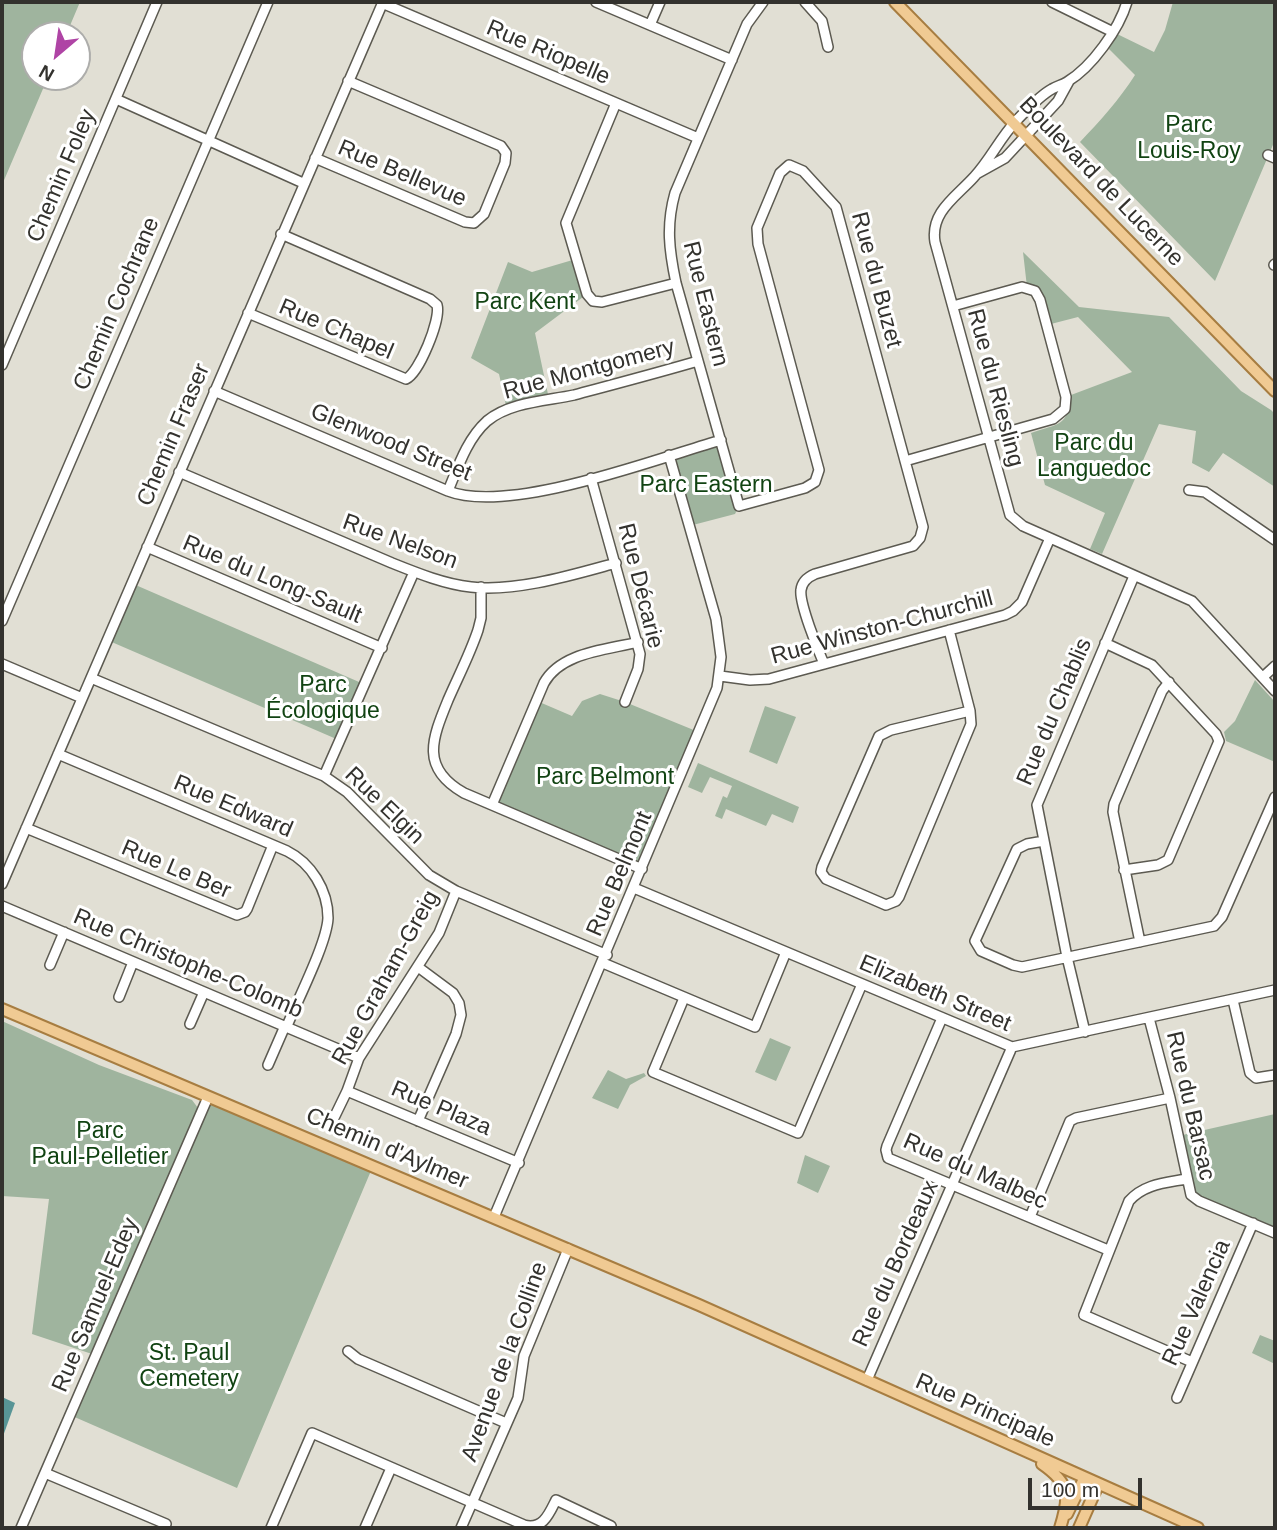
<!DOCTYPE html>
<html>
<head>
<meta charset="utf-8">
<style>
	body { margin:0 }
	#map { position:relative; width:1277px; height:1530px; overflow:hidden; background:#e1dfd4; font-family:Arial,sans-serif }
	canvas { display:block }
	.frame { position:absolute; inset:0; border:4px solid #33322e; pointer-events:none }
	.north { position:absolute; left:21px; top:21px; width:70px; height:70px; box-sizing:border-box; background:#fff; border:2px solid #adadab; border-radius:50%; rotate:209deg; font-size:19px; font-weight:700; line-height:28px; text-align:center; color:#33322e }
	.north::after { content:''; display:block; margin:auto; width:24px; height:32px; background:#af44a5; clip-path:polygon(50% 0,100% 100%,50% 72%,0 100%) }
	.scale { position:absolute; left:1028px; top:1478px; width:114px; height:32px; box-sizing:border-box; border:4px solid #33322e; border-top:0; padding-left:9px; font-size:21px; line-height:24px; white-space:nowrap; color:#33322e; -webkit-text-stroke:5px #fff; paint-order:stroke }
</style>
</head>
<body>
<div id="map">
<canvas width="1277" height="1530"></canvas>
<div class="frame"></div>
<div class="north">N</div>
<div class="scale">100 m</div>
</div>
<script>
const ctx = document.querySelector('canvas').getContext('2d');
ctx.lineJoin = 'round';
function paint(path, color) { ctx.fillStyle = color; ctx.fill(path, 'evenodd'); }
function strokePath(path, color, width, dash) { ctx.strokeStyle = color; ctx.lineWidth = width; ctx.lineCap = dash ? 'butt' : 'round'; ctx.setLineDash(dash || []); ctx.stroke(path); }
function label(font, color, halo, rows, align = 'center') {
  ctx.font = font + ' Arial,sans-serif'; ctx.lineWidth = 6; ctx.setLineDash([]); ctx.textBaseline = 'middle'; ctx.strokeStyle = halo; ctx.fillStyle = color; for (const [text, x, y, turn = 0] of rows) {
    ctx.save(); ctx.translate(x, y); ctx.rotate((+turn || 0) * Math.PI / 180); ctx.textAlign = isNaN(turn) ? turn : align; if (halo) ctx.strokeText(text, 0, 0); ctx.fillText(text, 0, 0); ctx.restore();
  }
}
paint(new Path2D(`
	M2 2H80L66 35H35V77H48L2 185Z
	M1173 2H1275V140L1215 281 1080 142C1100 121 1119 100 1135 75L1105 45 1113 32 1154 52 1165 30Z
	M1023 252 1079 307 1169 317 1241 391 1271 410 1275 414V487L1223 453 1209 472 1192 463 1196 431 1159 424 1102 554 1090 549 1105 513 1045 485 1031 433C1060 423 1067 427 1071 395L1132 372 1078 317 1047 325 1040 300 1027 287Z
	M576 259 587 294 535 333 549 399 507 410 499 374 471 358 508 262 532 272Z
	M721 440 739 506 735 514 689 526 669 455Z
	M131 583 366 685 341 741 107 640Z
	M1255 680 1275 702V762L1226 741 1224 732 1235 721Z
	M600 694 625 702 701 733 642 869 492 805 537 701 572 716 582 701Z
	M765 706 796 717 777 764 749 752Z
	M698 763 799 807 793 823 772 814 766 826 726 809 722 819 715 816 723 796 727 798 732 786 710 777 702 793 688 787Z
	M2 1021 99 1065 192 1100 198 1108 92 1354 32 1334 49 1199 2 1196Z
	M770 1038 791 1047 776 1081 755 1072Z
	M608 1070 626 1079 644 1073 646 1076 630 1085 618 1109 592 1098Z
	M208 1097 373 1166 237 1488 70 1415Z
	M1275 1114V1233L1194 1198 1178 1136Z
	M805 1155 830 1166 818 1193 797 1183Z
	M1260 1335 1275 1341V1364L1252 1353Z`), '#9fb49e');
paint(new Path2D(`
	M2 1397 15 1403 2 1439Z`), '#589596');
const minor = new Path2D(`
	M596 2 732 60
	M763 2 747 24 675 193C666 225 669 250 676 283L739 506 805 488 815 482 819 470 758 244 757 228 780 173 789 165 803 171 836 207 923 527 920 538 913 546 815 574C808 577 802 581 801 590 799 603 818 650 824 664
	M805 2 822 21 828 47
	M1052 2 1113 32
	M1127 2C1119 29 1092 67 1067 82 1062 85 1057 86 1052 89 1039 96 1027 110 1016 121 1000 138 990 160 974 177 956 197 930 212 935 242L1010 515 1023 526 1192 601 1275 691
	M382 3 698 138
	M650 25 660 2
	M116 99 303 183
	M616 103 566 223 587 294 593 301 602 302 676 283
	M1268 155 1275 158
	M315 158 465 222 474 223 484 214 505 163 506 153 501 146 348 81
	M978 173 1005 158 1058 101 1069 81
	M1274 265 1275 264
	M248 313 406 379C419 373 441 320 437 305L430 299 281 234
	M2 365 157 2
	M214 391 448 491C509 515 656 459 721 440
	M905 461 1053 419 1065 409 1066 397 1040 300 1035 291 1022 287 953 306
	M179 472 392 563C417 573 444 584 471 587 517 592 572 575 616 563
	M591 478 640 654 638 669 625 702
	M1189 490 1205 492 1275 540
	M448 491C458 467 467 439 487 421 510 402 546 401 574 395 615 384 657 373 698 361
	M147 547 382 648
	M481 587V618L478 630C470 654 458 677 448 700 432 739 420 768 464 793L642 869
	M2 621 268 2
	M949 630 970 711 971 724 899 897 896 901 886 905 826 879 821 872 822 867 879 736 891 730 970 711
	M1105 643 1152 665 1216 734 1219 741 1168 860 1158 865 1124 870
	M2 664 82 698
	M720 676 750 680 769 679 1005 615 1013 611 1022 602 1050 538
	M1263 677 1275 666
	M91 678 324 776 347 792 429 875 456 891 607 955
	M58 754 287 851C311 863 328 890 328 918 327 943 297 1001 287 1026
	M324 776 414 572
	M492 805 544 683C561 652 607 650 638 642
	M26 828 237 915 245 912 247 909 273 845
	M1044 841 1027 844 1017 849 975 941 981 951 1013 965 1022 967 1214 926 1222 917 1275 797
	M2 884 383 2
	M634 888 1012 1047 1275 990
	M2 906 359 1058
	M1140 942 1113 812 1114 804 1162 691 1169 682
	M603 963 755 1027 786 952
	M50 965 64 932
	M418 967 453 993 459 1003 461 1015 456 1034 418 1121
	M119 997 133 962
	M684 998 653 1072 798 1133 862 984
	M1233 1000 1250 1073 1256 1078 1275 1075
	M942 1018 887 1146 886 1150 888 1158 1108 1250
	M1149 1018 1170 1098 1191 1195 1199 1201 1275 1233
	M190 1024 204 992
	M1085 1032 1067 957 1037 805 1134 576
	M268 1065 285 1026
	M347 1091 519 1163
	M332 1122 347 1091 359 1058 439 933 456 891
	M1186 1179C1165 1183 1144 1184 1129 1201L1084 1315 1192 1362
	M494 1217 717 688 721 657 716 619 669 455
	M1030 1217 1070 1121 1076 1118 1170 1098
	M348 1351 358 1359 506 1423
	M867 1380 1012 1047
	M1177 1398 1253 1223
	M45 1473 166 1524
	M21 1528 208 1097
	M271 1528 312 1433 524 1525C543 1530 549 1514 556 1500L611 1526 610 1528
	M365 1528 391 1468
	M461 1528 518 1398 524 1356 568 1249`);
const major = new Path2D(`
	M895 2 1275 391
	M2 1009 699 1305 1198 1528
	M1042 1464C1071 1484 1070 1496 1060 1528
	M1067 1514 1084 1479
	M1079 1528 1098 1485`);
strokePath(minor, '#5c5a51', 12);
strokePath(major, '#a77d41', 14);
strokePath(minor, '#fff', 9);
strokePath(major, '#f0ca93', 10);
label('23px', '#33322e', '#fff', [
	["Rue Riopelle",548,53,23],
	["Rue Bellevue",402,174,23],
	["Chemin Foley",62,176,-67],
	["Boulevard de Lucerne",1101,182,46],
	["Rue du Buzet",876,280,75],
	["Chemin Cochrane",117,304,-67],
	["Rue Eastern",705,304,76],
	["Rue Chapel",336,330,23],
	["Rue Montgomery",589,370,-15],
	["Rue du Riesling",995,388,75],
	["Chemin Fraser",174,435,-67],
	["Glenwood Street",391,443,22],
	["Rue Nelson",400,542,20],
	["Rue du Long-Sault",272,580,23],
	["Rue Décarie",640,586,76],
	["Rue Winston-Churchill",882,628,-15],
	["Rue du Chablis",1055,712,-67],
	["Rue Elgin",384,806,44],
	["Rue Edward",233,807,23],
	["Rue Le Ber",176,870,23],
	["Rue Belmont",620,874,-67],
	["Rue Christophe-Colomb",188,964,23],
	["Rue Graham-Greig",386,978,-61],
	["Elizabeth Street",935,994,23],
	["Rue du Barsac",1190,1106,77],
	["Rue Plaza",441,1109,23],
	["Chemin d'Aylmer",387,1149,23],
	["Rue du Malbec",975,1172,24],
	["Rue du Bordeaux",896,1264,-66],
	["Rue Valencia",1197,1303,-66],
	["Rue Samuel-Edey",96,1305,-67],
	["Avenue de la Colline",505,1362,-70],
	["Rue Principale",985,1411,24]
]);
label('23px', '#114312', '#fff', [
	["Parc",1189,126],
	["Louis-Roy",1189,152],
	["Parc Kent",525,303],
	["Parc du",1094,444],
	["Languedoc",1094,470],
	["Parc Eastern",706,486],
	["Parc",323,686],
	["Écologique",323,712],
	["Parc Belmont",605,778],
	["Parc",100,1132],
	["Paul-Pelletier",100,1158],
	["St. Paul",189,1354],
	["Cemetery",189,1380]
]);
</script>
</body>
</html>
